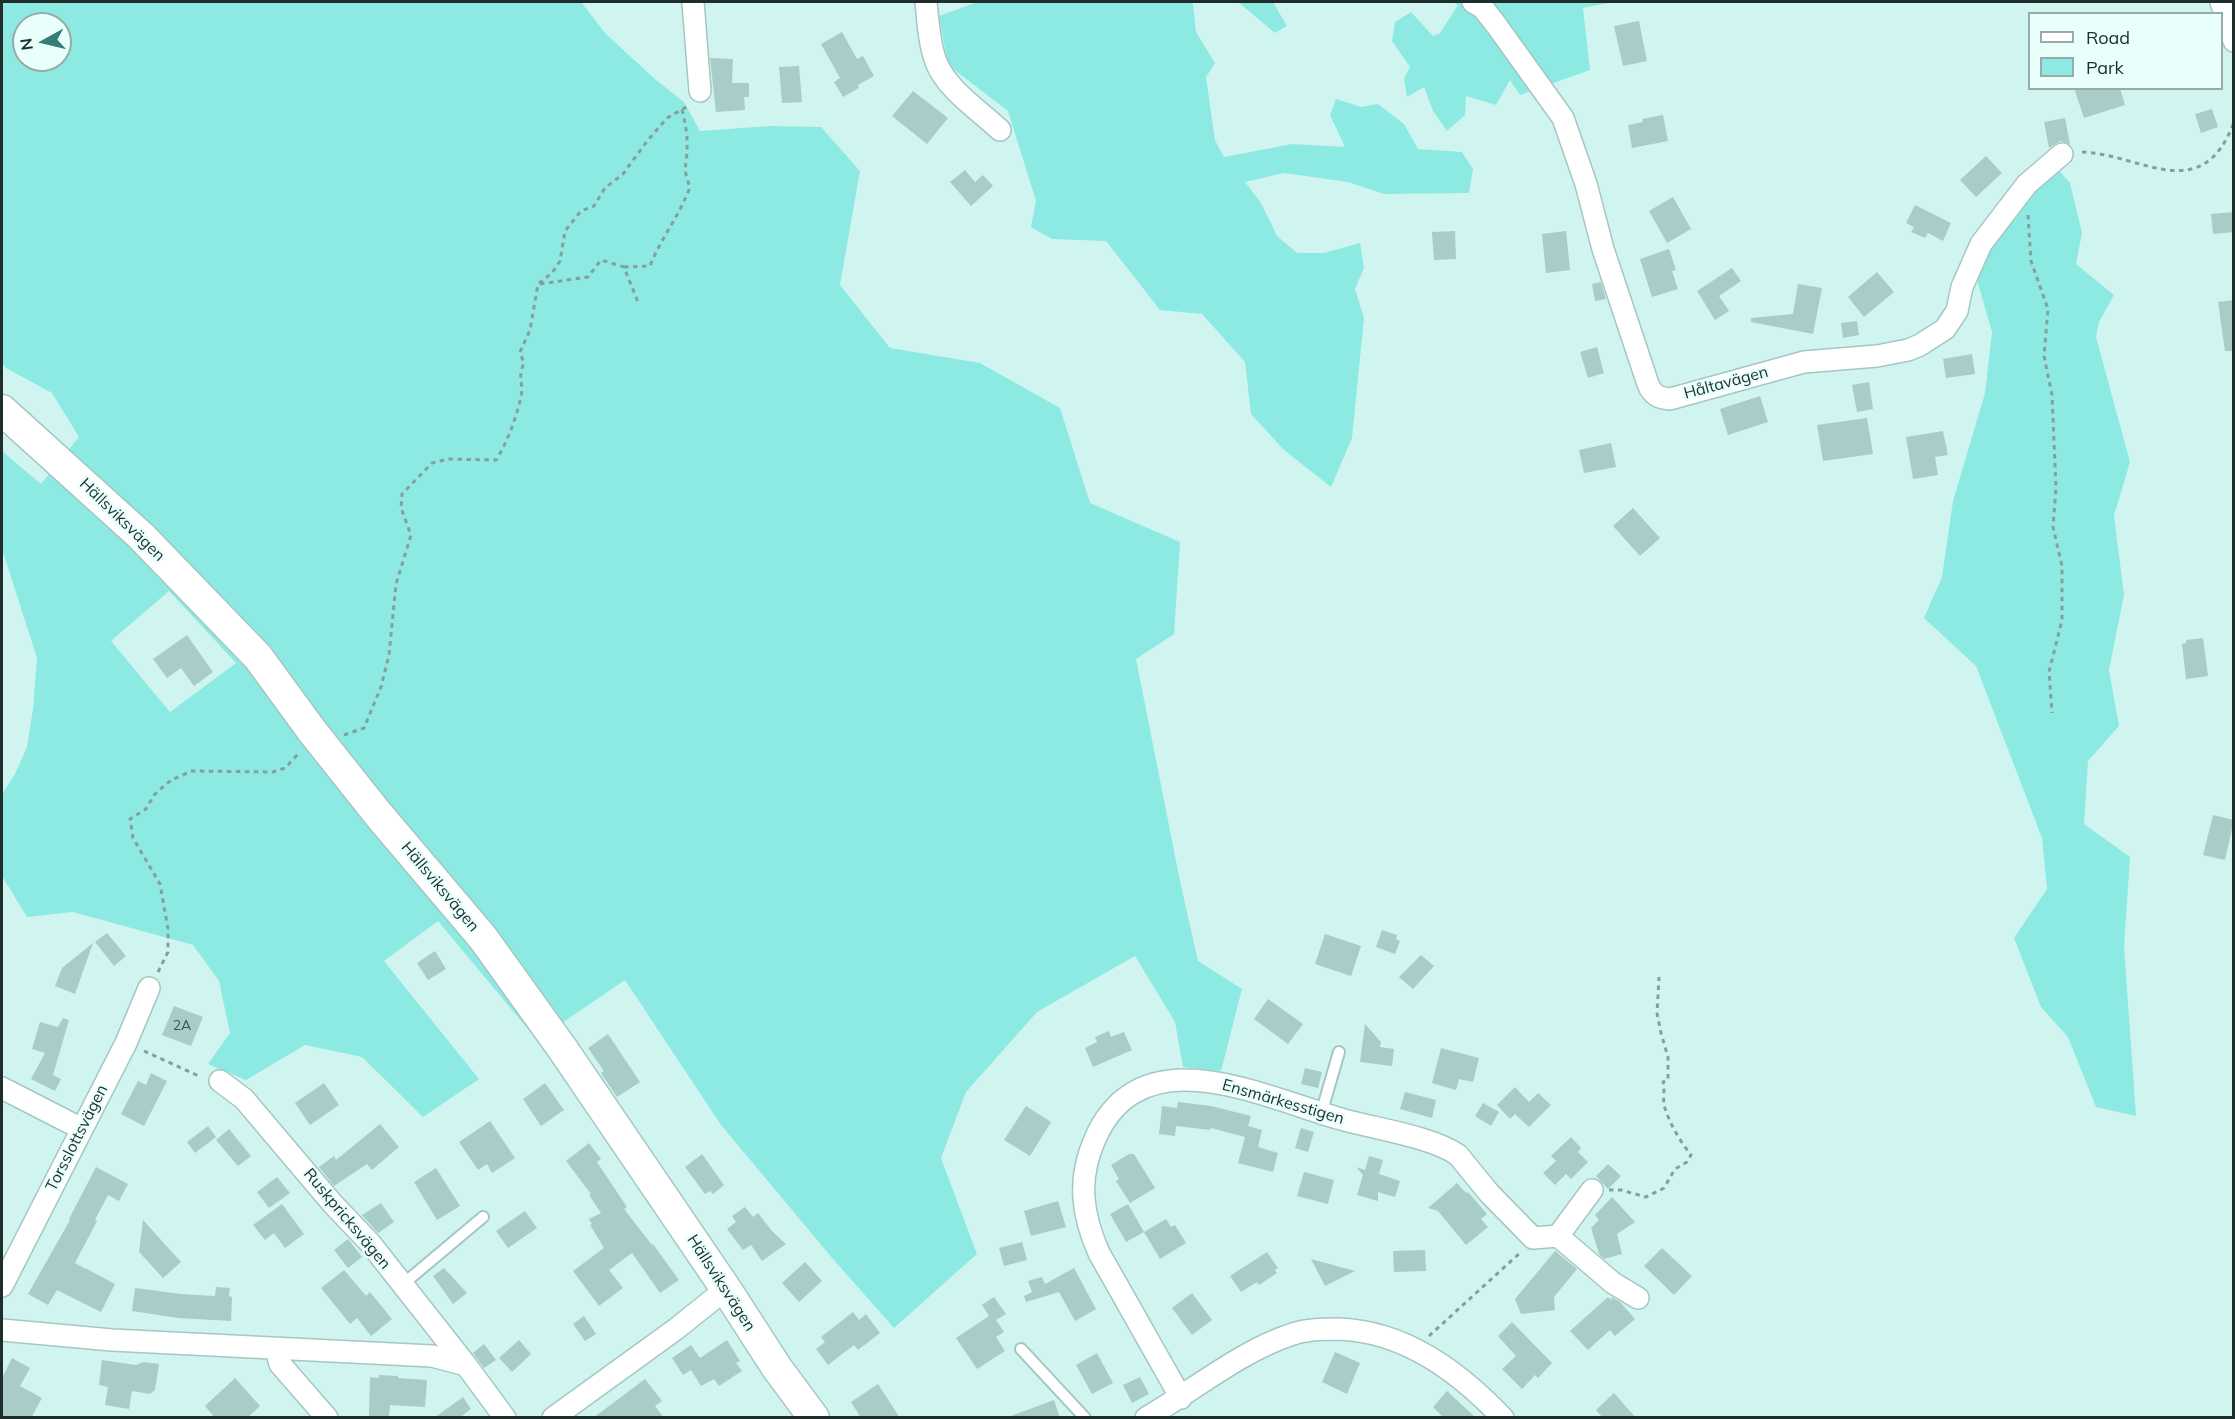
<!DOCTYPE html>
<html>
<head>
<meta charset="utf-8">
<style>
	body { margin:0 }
	#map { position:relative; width:2235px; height:1419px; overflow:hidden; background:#d0f5f1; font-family:Mulish,sans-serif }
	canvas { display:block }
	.frame { position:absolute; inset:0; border:3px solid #1f2e2c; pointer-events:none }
	.legend { position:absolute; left:2028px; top:12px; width:195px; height:78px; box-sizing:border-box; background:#e9fffc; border:2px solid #98aba9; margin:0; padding:8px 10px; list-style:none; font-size:18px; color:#1f2e2c }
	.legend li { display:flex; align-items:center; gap:12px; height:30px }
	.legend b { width:30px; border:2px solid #98aba9 }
	.north { position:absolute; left:12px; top:12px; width:60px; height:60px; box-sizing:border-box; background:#e9fffc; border:2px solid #98aba9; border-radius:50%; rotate:262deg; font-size:16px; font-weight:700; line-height:24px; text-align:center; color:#1f2e2c }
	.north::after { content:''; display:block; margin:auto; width:21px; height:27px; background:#357d77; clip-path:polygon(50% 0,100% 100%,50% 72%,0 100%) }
</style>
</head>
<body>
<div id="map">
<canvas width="2235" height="1419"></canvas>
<div class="frame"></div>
<ul class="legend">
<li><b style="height:8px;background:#fff"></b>Road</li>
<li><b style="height:16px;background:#8deae2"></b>Park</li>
</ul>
<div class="north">N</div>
</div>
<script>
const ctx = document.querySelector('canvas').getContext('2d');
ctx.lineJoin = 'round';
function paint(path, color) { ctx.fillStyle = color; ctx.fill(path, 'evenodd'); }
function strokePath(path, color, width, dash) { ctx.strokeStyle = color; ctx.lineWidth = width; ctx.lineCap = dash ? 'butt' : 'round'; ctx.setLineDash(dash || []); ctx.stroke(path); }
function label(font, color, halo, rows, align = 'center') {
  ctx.font = font + ' Mulish,sans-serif'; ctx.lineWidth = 5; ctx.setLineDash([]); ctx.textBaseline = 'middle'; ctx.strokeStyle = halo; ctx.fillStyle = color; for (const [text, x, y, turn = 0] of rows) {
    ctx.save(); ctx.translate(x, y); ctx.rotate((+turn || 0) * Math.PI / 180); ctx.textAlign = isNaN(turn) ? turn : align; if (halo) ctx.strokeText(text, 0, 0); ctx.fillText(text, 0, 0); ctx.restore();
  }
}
paint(new Path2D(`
	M2 2H581L606 34 656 80 684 102 700 131 769 126 821 127 860 171 840 285 890 348 980 363 1060 408 1090 503 1180 542 1174 634 1136 659 1180 881 1198 961 1242 989 1221 1071 1183 1067 1175 1022 1135 956 1037 1012 966 1092 941 1158 977 1254 894 1328 833 1259 721 1125 625 980 537 1040 438 921 384 961 479 1079 423 1117 362 1057 305 1045 246 1080 208 1064 230 1033 219 981 193 945 73 912 27 917 2 876V794L15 774 27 747 33 709 37 658 2 549V451L41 484 79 437 52 393 6 368 2 363ZM24 24H60V60H24ZM169 591 236 663 170 712 111 641Z
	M977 2H1191L1193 4 1196 32 1215 63 1206 77 1215 140 1224 157 1292 144 1345 147 1330 115 1336 99 1361 107 1378 104 1404 124 1418 149 1462 152 1473 169 1469 193 1384 194 1348 182 1284 173 1245 182 1261 203 1277 236 1297 253H1324L1360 243 1364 268 1355 289 1364 318 1352 438 1331 487 1284 450 1251 414 1245 362 1202 314 1160 310 1106 241 1052 239 1031 227 1036 201 1008 111 948 65 939 16Z
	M1238 2H1273L1287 26 1275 33Z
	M1452 2H1613L1583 8 1590 70 1520 95 1510 80 1496 105 1466 96 1465 115 1447 131 1433 111 1424 87 1407 97 1404 78 1410 67 1392 41 1395 22 1411 12 1433 36 1440 33 1458 5Z
	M2057 168 2070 183 2082 233 2076 264 2114 295 2099 322 2096 337 2130 462 2114 516 2124 595 2109 670 2119 726 2088 761 2084 824 2130 857 2124 947 2136 1116 2096 1107 2068 1037 2041 1007 2014 938 2047 889 2042 838 1976 666 1924 618 1942 577 1953 501 1985 393 1992 332 1975 273 2007 190Z`), '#8deae2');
paint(new Path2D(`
	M1639 21 1647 61 1623 66 1614 26Z
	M842 32 857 59 863 56 874 76 858 85 859 88 843 97 834 82 840 78 821 44Z
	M710 58 733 59 732 83H749V97H744L745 110 716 112Z
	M799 66 802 102 782 103 779 67Z
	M2074 88H2120L2125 105 2084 118Z
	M913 91 948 118 927 144 892 116Z
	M2212 109 2218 127 2201 133 2195 114Z
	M1663 115 1668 141 1632 148 1628 125 1643 122 1642 119Z
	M2065 118 2070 144 2060 141 2049 148 2044 122Z
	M1986 156 2002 173 1976 197 1960 180Z
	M965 170 975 182 983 175 993 186 971 206 950 182Z
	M1673 197 1691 229 1667 243 1649 211Z
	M1915 205 1951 223 1943 241 1928 233 1925 238 1911 232 1914 227 1906 223Z
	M2234 212V232L2213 234 2211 214Z
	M1455 231 1456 259 1434 260 1432 232Z
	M1566 231 1570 270 1546 273 1542 234Z
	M1669 249 1676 270 1672 271 1678 289 1652 297 1640 259Z
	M1732 268 1741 281 1719 296 1729 311 1715 320 1697 291Z
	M1877 272 1894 292 1864 317 1848 297Z
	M1601 282 1606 299 1595 301 1592 284Z
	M1798 284 1822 288 1813 334 1751 322V318L1793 314Z
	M2234 300V351H2225L2218 302Z
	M1857 321 1859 335 1843 338 1841 323Z
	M1597 347 1604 373 1588 378 1580 352Z
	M1972 354 1975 374 1946 378 1943 359Z
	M1869 382 1873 409 1857 412 1852 385Z
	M1760 396 1768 422 1728 435 1720 409Z
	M1867 418 1873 454 1823 461 1817 425Z
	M1943 431 1948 455 1935 457 1938 475 1913 479 1906 437Z
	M1611 443 1616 467 1584 473 1579 450Z
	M1633 508 1660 538 1640 556 1613 526Z
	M187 635 213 672 194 686 181 668 167 678 153 659Z
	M2203 638 2208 676 2186 679 2182 644 2186 643V640Z
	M2213 815 2234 820 2225 860 2203 855Z
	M1382 930 1397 935 1396 939 1400 941 1395 954 1376 947Z
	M107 933 126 956 114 966 95 942Z
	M1325 934 1361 946 1351 976 1315 964Z
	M93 943 75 994 55 986 62 968Z
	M435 951 446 969 428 980 417 963Z
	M1421 955 1434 966 1413 989 1399 977Z
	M1268 999 1303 1024 1288 1044 1254 1019Z
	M174 1006 203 1017 191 1046 162 1035Z
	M63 1018 69 1020 53 1075 61 1079 55 1091 31 1079 45 1053 32 1049 40 1022 58 1027Z
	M1365 1024 1381 1042 1380 1047 1394 1049 1392 1066 1360 1062Z
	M1109 1031 1111 1037 1124 1032 1132 1050 1093 1067 1085 1048 1097 1042 1095 1037Z
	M608 1034 640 1082 617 1097 601 1073 604 1071 588 1048Z
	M1441 1048 1479 1058 1473 1082 1459 1079 1456 1090 1432 1083Z
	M1305 1068 1322 1072 1318 1088 1301 1084Z
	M151 1073 167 1081 144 1126 121 1114 138 1081 146 1085Z
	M324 1083 339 1105 310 1125 295 1103Z
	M545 1083 564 1110 541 1126 523 1099Z
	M1515 1087 1529 1102 1538 1093 1551 1105 1529 1127 1515 1114 1510 1119 1497 1105Z
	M1405 1092 1436 1100 1432 1118 1400 1109Z
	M1178 1102 1211 1106 1251 1116 1245 1137 1211 1128 1210 1130 1176 1126 1175 1136 1159 1134 1162 1106 1177 1108Z
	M1483 1103 1499 1112 1491 1126 1475 1116Z
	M1026 1106 1051 1122 1030 1156 1004 1140Z
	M490 1121 515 1158 492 1173 487 1164 478 1170 459 1142Z
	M380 1124 399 1147 372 1170 367 1164 334 1186 319 1167 334 1156 336 1160Z
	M208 1126 216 1137 195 1153 187 1142Z
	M1248 1126 1262 1130 1258 1147 1278 1153 1273 1172 1238 1163Z
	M1301 1128 1314 1132 1308 1152 1295 1148Z
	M229 1129 251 1156 238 1166 216 1140Z
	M1571 1137 1581 1148 1578 1152 1588 1162 1571 1179 1566 1174 1555 1185 1543 1173 1556 1161 1551 1156Z
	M589 1143 601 1159 597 1162 627 1207 624 1209 652 1245 653 1244 679 1280 660 1293 632 1253 609 1270 623 1288 599 1306 573 1271 604 1248 590 1225 592 1224 589 1219 601 1213 589 1195 591 1194 566 1161Z
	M702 1154 724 1185 713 1194 710 1191 705 1194 685 1167Z
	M1129 1154H1134L1155 1188 1130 1203 1116 1181 1119 1179 1111 1165Z
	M1369 1156 1383 1160 1379 1174 1400 1181 1395 1197 1378 1192V1201L1357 1195 1363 1175 1356 1167 1365 1170Z
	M1608 1164 1621 1176 1608 1189 1596 1176Z
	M96 1167 128 1184 119 1201 108 1195 95 1220 97 1221 75 1263 84 1268 83 1270 85 1268 115 1284 101 1312 57 1290 48 1305 28 1294 70 1220 69 1219Z
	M436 1168 460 1206 437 1220 414 1182Z
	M1304 1172 1334 1180 1328 1204 1297 1196Z
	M277 1177 290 1193 269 1208 257 1192Z
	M1457 1183 1466 1193 1468 1192 1487 1214 1481 1219 1488 1227 1466 1245 1438 1211 1428 1208Z
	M1612 1197 1635 1222 1617 1234 1622 1254 1604 1259 1599 1254 1591 1228 1599 1220 1595 1215Z
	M1058 1201 1066 1227 1031 1236 1024 1211Z
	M381 1203 394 1222 378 1233 362 1215Z
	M282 1204 304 1234 285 1248 274 1233 265 1240 253 1225Z
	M1128 1204 1144 1232 1126 1242 1110 1214Z
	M745 1207 753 1217 758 1213 772 1231 786 1244 762 1261 751 1245 743 1250 727 1229 736 1222 732 1216Z
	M525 1211 537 1228 508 1248 496 1231Z
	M1166 1219 1171 1227 1175 1225 1186 1243 1160 1259 1144 1232Z
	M143 1220 181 1262 163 1278 139 1252Z
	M348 1239 362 1257 348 1268 334 1250Z
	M1022 1242 1027 1260 1004 1266 999 1248Z
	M1662 1248 1692 1276 1674 1295 1644 1266Z
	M1425 1250 1426 1271 1394 1272 1393 1251Z
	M1555 1251 1577 1269 1554 1297 1555 1310 1521 1314 1515 1299Z
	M1267 1252 1278 1268 1275 1270 1277 1273 1259 1285 1257 1282 1241 1292 1230 1276Z
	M1311 1259 1355 1271 1325 1286Z
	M805 1262 822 1281 799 1302 782 1283Z
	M444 1268 467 1293 453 1304 433 1276Z
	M1074 1268 1096 1309 1075 1321 1059 1292 1026 1302 1024 1296 1032 1292 1028 1281 1042 1277 1045 1284Z
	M344 1270 366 1296 370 1292 392 1319 371 1336 357 1318 350 1324 321 1288Z
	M216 1287 230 1288 229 1296 232 1297 231 1321 178 1318 132 1311 135 1288 181 1294 215 1296Z
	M1192 1293 1212 1320 1192 1335 1172 1308Z
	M994 1297 1006 1314 996 1320 1004 1332 996 1337 1005 1351 977 1369 956 1338 989 1316 982 1305Z
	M1608 1297 1612 1301 1611 1297 1620 1302 1635 1319 1615 1336 1610 1330 1588 1350 1570 1331Z
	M853 1312 859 1320 866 1314 880 1333 858 1350 854 1345 828 1365 816 1349 825 1342 821 1337Z
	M584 1316 596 1334 585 1341 573 1324Z
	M1512 1322 1552 1363 1538 1378 1535 1375 1522 1389 1502 1369 1516 1356 1498 1336Z
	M519 1340 531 1354 512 1372 499 1358Z
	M727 1340 740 1361 736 1363 742 1371 719 1386 714 1379 701 1386 691 1370 683 1375 672 1358 691 1345 700 1358Z
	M484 1344 496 1360 484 1368 473 1353Z
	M1335 1352 1360 1363 1347 1394 1322 1382Z
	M1097 1353 1113 1383 1092 1394 1076 1365Z
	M12 1358 30 1368 20 1386 42 1398 31 1418H2V1378Z
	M102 1360 136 1365 143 1362 159 1364 155 1390 150 1394 132 1391 129 1409 105 1405 108 1387 99 1385Z
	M379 1375 398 1376V1378L427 1380 425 1407 390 1405 389 1417 369 1416 370 1377 379 1378Z
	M1140 1377 1149 1394 1132 1403 1123 1385Z
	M235 1378 260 1406 247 1418H215L205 1406Z
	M645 1379 662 1401 655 1406 664 1418H593Z
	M878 1384 900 1418H861L851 1402Z
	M1447 1391 1476 1418H1444L1433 1407Z
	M1614 1393 1636 1418H1603L1596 1410Z
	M463 1397 471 1409 459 1418H434Z
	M1054 1400 1060 1418H1011V1416Z`), '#a8ccc8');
const lane = new Path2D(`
	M1321 1114 1339 1052
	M402 1285 483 1217
	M1021 1349 1085 1418`);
const street = new Path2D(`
	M693 2 700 91
	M926 2C928 22 929 43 936 62 947 90 979 110 1000 130
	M1473 2 1483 8 1497 26 1563 118 1586 184 1603 249 1648 384C1652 395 1659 398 1670 399L1804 362 1877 356 1908 350 1920 345 1945 329 1957 311 1962 287 1981 244 2027 184 2062 154
	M2221 2 2234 41
	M220 1081 244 1099 332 1203 370 1243 466 1365
	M2 1088 82 1129
	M1558 1236 1592 1190
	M2 1286 126 1043 149 988
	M2 1330 112 1340 432 1356 466 1365 505 1418
	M276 1349 280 1364 327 1418
	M1181 1398 1099 1253C1082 1215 1077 1179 1095 1139 1141 1034 1262 1097 1341 1119 1375 1129 1430 1136 1458 1155L1489 1193 1533 1238 1558 1236 1613 1283 1638 1298
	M553 1418 676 1329 726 1289
	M1146 1418C1193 1391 1242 1350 1293 1334 1307 1329 1324 1329 1338 1329 1405 1331 1459 1372 1503 1418`);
const secondary = new Path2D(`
	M2 410 141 536 258 657 312 731 378 814 483 938 562 1048 726 1289 777 1368 814 1418`);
strokePath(lane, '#a4c7c4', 14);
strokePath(street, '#a4c7c4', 24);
strokePath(secondary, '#a4c7c4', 33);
strokePath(new Path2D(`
	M2082 152C2141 154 2202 208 2234 122
	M2028 215 2031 261 2048 309 2044 356 2052 395 2056 488 2053 527 2062 566V620L2049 672 2052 713
	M624 267 650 266C661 238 680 215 690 187 682 167 687 167 687 148 688 135 685 123 682 109
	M540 284 588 277 601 260 624 267 638 302
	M344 735 364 728 381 687 389 655 396 584 411 535 401 508 402 494 432 463 448 459 496 460C508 441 516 418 521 397 524 385 517 375 524 364L520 352 530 330 538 284 552 273 560 261 565 231 581 211 594 206 605 188 623 174 648 140 667 118 688 106
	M158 972 168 952V929L160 884 133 838 130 819 146 809 154 795 171 780 192 771 273 772 285 768 300 752
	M144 1051 201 1077
	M1609 1190H1621L1646 1197 1664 1188 1675 1169 1687 1162 1691 1155C1680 1141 1669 1123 1664 1105 1663 1099 1665 1090 1663 1082L1668 1080V1057L1661 1033 1657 1013 1659 977
	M1429 1336 1522 1251`), '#849f9c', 3, [4.5, 4.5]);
strokePath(lane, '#fff', 10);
strokePath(street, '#fff', 21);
strokePath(secondary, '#fff', 30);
label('14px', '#415653', null, [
	["2A",182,1026]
]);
label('16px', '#1f2e2c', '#e9fffc', [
	["Håltavägen",1726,383,-15],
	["Hällsviksvägen",122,520,44],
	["Hällsviksvägen",440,887,50],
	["Ensmärkesstigen",1283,1102,16],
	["Torsslottsvägen",77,1138,-63],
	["Ruskpricksvägen",347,1219,50],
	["Hällsviksvägen",721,1283,57]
]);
</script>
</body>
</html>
